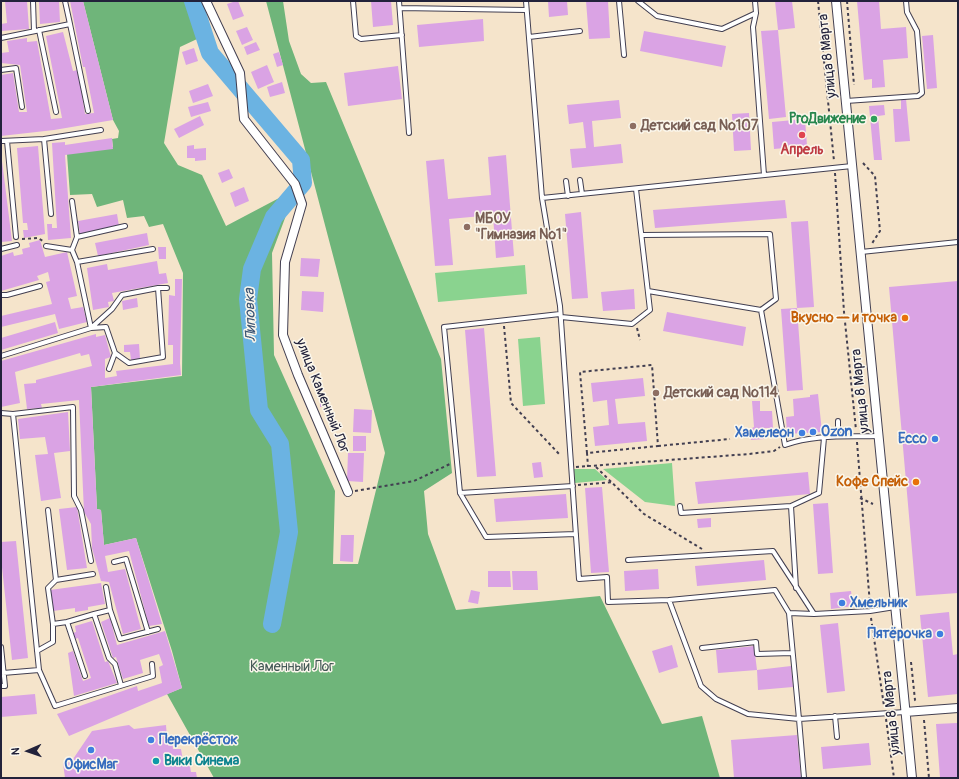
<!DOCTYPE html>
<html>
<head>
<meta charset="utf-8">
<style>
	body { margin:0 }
	#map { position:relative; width:959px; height:779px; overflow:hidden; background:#f5e4cb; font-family:Pangolin,sans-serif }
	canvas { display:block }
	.frame { position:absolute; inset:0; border:2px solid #22223b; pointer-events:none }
	.north { position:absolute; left:8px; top:731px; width:40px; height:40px; -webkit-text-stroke:3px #fbf7ec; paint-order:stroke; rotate:268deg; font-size:11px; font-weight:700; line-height:16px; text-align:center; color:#22223b }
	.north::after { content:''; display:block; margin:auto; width:14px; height:18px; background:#22223b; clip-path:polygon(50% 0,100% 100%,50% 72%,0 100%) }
</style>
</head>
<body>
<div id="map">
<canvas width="959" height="779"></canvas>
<div class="frame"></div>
<div class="north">N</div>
</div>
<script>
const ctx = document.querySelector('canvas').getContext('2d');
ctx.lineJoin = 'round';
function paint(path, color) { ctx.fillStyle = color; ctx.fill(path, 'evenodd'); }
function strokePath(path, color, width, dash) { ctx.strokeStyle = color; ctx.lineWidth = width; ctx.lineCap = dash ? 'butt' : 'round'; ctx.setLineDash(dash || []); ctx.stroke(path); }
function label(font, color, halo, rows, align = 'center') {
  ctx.font = font + ' Pangolin,sans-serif'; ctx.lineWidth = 3; ctx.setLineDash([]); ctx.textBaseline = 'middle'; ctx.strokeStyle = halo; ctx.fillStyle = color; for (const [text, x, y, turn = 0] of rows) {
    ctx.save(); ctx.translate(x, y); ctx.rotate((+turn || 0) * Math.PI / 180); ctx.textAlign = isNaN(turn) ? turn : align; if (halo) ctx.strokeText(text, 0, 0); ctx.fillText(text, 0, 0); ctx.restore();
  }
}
paint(new Path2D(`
	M525 265 527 294 438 302 435 273Z
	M540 337 545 404 523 406 518 339Z
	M672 463 675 506 645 502 603 469Z
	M574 469H595L607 480 575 483Z`), '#8ad38f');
paint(new Path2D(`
	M83 1H192L194 12 212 32 180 47 164 143 178 165 202 175 226 226 281 197 291 202 272 253 274 355 335 491 333 564H358L385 453 266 1H283L289 41 301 74 311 83 326 82 441 359 452 473 424 491 428 534 456 610 600 596 662 724 702 716 720 778H214L167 694 182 688 172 651 136 538 104 545 101 510 97 509 91 387 182 376 183 273 163 224 149 227 144 216 127 218 123 200 97 207 92 194 70 195 67 154 113 147 112 139 118 138 119 131 113 120Z`), '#6fb57a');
strokePath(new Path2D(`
	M193 1 210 53 301 160 303 183 274 217 252 269 248 299 259 410 280 444 289 532 272 624`), '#6bb3e2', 18);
paint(new Path2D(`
	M5 1H27L29 29 1 31V24L7 23Z
	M39 1H59L60 22 40 24Z
	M70 1H83L113 120 54 130 1 136V75L13 73 19 112H27L20 65 1 63V53L9 52 7 41 27 38V42L37 41 51 119 62 118 46 36 63 32 73 71 78 70 85 114 94 113 85 67H83Z
	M236 1H238L244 16 233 20 227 4Z
	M371 1H391L393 25 373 27Z
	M548 1H567L568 15 549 17Z
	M586 1H608L610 38 589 39Z
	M775 1H792L795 28 778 30 786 117 769 119 761 31 778 30Z
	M857 1H879L881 29 906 27 908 58 883 60 885 87 872 88V79L864 80Z
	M483 19 484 41 419 47 417 25Z
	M247 27 253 40 242 45 236 31Z
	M644 31 726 46 722 67 640 51Z
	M933 35 937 88 927 89 922 36Z
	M256 42 260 50 247 55 244 47Z
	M194 48 198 61 186 65 182 52Z
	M279 52 283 65 277 67 273 54Z
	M267 65 274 82 258 89 251 72Z
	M398 66 402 99 348 106 344 73Z
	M282 82 285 93 270 97 267 87Z
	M208 84 213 96 193 103 189 91Z
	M906 99 910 141 895 142 893 109H901V100Z
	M619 100 621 118 592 121 594 147 621 144 623 163 572 168 570 149 586 148 583 122 569 124 567 105Z
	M208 102 211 111 191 117 188 107Z
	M884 105 885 115 878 116 882 160H874L869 106Z
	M749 113 751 150 734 151 732 114Z
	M200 116 204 125 179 138 174 129Z
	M805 119 807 146 774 149 772 122Z
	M112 138 113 149 65 155 71 238 48 240 47 224H52V228H57L52 143 65 142V145Z
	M194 145V149L206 148V160L195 161V158H187V146Z
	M38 146 45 234 24 238 23 230H28L27 223H23L17 148Z
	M1 153 12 241 1 242Z
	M506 155 514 256 496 258 493 215 449 219 453 265 435 266 426 161 444 159 448 199 491 195 488 157Z
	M229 169 233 178 222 183 218 173Z
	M244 187 249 201 235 207 230 193Z
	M785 200 787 218 655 228 653 210Z
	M581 212 588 298 572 299 565 214Z
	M117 214 119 226 80 234 78 221Z
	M808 221 814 307 797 308 791 222Z
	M147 233 149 245 98 256 95 243Z
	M40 240 45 257 67 252 77 296 68 298 71 309 83 307 87 322 59 329 55 314 1 327V316L52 304 46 282 50 281 48 272 37 276 39 280 1 291V256L13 252 14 256 23 254 22 249 30 247 29 243Z
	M158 247H166V259H159Z
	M301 258 320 259 318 277 300 276Z
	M157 261 159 274 166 273 168 283 112 293 114 301 108 302 109 307 93 310 87 268 107 264 108 270Z
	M175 279H182L180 363 181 375 91 387 97 509 101 510 104 545 136 538 162 624 149 626 129 551 105 556 108 572 125 569 141 629 123 634 109 582 101 581 92 548 91 524 84 512 79 400 41 404 42 408 27 409 24 384 36 383V380L92 366 89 354 81 356 80 353 15 372 20 403 1 407V361L96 334V337L105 335 111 357 105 359V378L117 376 116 371 173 364V345H168L169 295 175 296Z
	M958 281V593L916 596 889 287Z
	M634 289 635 309 603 311 601 292Z
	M302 291 324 292 323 312 301 310Z
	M137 298 138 307 123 310 122 301Z
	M797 308 803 390 787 391 781 309Z
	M667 312 746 327 743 346 663 331Z
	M55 322 58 333 1 350V338Z
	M484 328 496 476 477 477 465 330Z
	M139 344 140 359 131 360 130 352H124V345Z
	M643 378 645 396 615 399 618 424 645 422 647 441 595 446 593 427 609 425 607 400 593 402 591 383Z
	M818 394 822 432 787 434 786 417 794 416 793 399 810 397V395Z
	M320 398 329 399V407H320Z
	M752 401H760V411H772L773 428H764V439L751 440 750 429 754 427Z
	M354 409 372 410 371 433 353 432Z
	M68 412 70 451 54 453 61 498 41 501 35 455 48 454 45 437 20 439 18 419Z
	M353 436H366V451H353Z
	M348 453H364L363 482 347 481Z
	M541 462 543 477 534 478 532 463Z
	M808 472 810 494 698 504 695 482Z
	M602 487 609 572 591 573 585 488Z
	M566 494 568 518 496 522 494 499Z
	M828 503 833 573 818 574 813 504Z
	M77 507 87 568 67 570 59 509Z
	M711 518V527L698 528 697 519Z
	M341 535H354L353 562 340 561Z
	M16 541 28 658 12 660 1 558V542Z
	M764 560 766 580 697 586 695 566Z
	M658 569 659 589 625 591 624 571Z
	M488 571H510L511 587H488Z
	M512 571H537L538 590H513Z
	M101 583 105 604 88 607V610L75 612V608L53 611 50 590Z
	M471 590 480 592 478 604 468 602Z
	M851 591 853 606 831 609 830 593Z
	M949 612 953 655 958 654V694L928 697 920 615Z
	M110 618 117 645 165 631 182 688 69 736 57 714 137 686 138 691 162 683 159 667 163 665 159 654 140 660 143 673 123 679 116 657 113 658 101 622Z
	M92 621 105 662 108 661 117 683 74 696 68 653 73 651 83 681 91 678 78 638 75 639 73 633 76 632 75 626Z
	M838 623 845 691 827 693 820 625Z
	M672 645 678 667 659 673 652 651Z
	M754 646 757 670 718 673 716 650Z
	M791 666 793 687 758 690 757 670Z
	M35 694 37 714 1 717V697Z
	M957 723 958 778H940L936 724Z
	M129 725 134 729 166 725 167 738 172 737 173 749H181L183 761H189L191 772H196L197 778H65L63 763 71 762 92 731Z
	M797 735 801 778H734L731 740Z
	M869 743 871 765 823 769 821 747Z`), '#daa3e4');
const service = new Path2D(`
	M33 1 34 31
	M65 1 70 24
	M353 1 356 36 361 39 402 35
	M399 1 409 133
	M526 1 542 198 852 166
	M619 1 624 55
	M638 1 657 16 722 29 756 13
	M755 1 756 13 753 27 764 175
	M400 8 526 10
	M39 30 56 112
	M529 37 580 31
	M1 38 70 24 88 111
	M1 70 16 68 22 107
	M846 101 918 96 922 93 917 31 907 12 906 1
	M44 139 101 130
	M1 141 44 139 51 214
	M7 141 16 237
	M580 180 582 194
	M566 181 568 196
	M542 198 560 306 579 579 607 577 608 602 669 600 701 686 716 699 748 714 799 719 789 613
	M72 201 77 237
	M642 235 770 234 776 299 761 310 648 291
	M46 246 72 250 77 262
	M1 249 17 245
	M153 249 77 262 91 328 112 309 122 295 158 288
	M72 250 77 237 125 226
	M861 252 958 242
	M1 295H7L40 286
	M761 310 785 445C814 434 848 437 878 436
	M560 314 444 327 460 493 486 537 576 534
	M561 317 632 324 650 310 636 189
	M115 353 129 363 163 357 158 288H167
	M1 356 91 328 106 327 115 353 109 369
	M1 413 13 414
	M838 421V436
	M460 493 573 486
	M680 506 681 513 791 506 796 588
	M791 506 819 493 824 438
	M48 510 56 580
	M628 560 773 551 814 614 870 611 895 607
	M114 562 126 559 148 632
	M669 600 775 590 789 613 814 614
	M110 610 120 639 158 629
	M94 614 110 610 106 587
	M67 622 94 614 109 658 115 664 121 685
	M53 624 48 588 56 580 93 574
	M1 647 5 686H1
	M702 648 756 642 757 654 792 653
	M37 651 53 642V624L67 622 85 676
	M39 670 13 414 73 407 74 496 81 510 91 561
	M3 673 39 670 55 706 153 676 152 664
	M835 716 837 737
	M804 778 799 719 905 712`);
const minor = new Path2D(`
	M206 1 240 73 244 119 295 184 302 204 285 262 283 335 298 375 348 492
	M836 1 912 778
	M905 712 958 708`);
strokePath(service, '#423f51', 6);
strokePath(minor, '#423f51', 10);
strokePath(new Path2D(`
	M818 1 834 161
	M847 1 854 85
	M863 163 875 176 880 231 871 245
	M835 173 844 312 856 430
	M22 239 38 238 43 241
	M504 326 511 403 560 455
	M637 328 640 340
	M857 442 870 605
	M658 446 730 439
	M587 453 580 372 652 365 658 446 587 453 588 467
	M576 467 749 454 774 451 780 447
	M596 467 644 514 702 549
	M578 485 613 482
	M355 491 414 481 452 463
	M860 498 873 504
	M871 618 884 706
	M911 662 915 700 917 703
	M886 719 894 778
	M924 720 929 778`), '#423f51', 2, [3, 3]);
strokePath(service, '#fff', 4);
strokePath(minor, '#fff', 8);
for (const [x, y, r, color] of [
	[874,119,4,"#2e9e5b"],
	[633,126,4,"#8d6e63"],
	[802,135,4,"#e0444e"],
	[467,227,4,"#8d6e63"],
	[905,318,4,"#e8710a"],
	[656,393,4,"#8d6e63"],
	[813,432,4,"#3f7fe0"],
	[802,433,4,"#3f7fe0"],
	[935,439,4,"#3f7fe0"],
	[916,482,4,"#e8710a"],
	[842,603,4,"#3f7fe0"],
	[940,634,4,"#3f7fe0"],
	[151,740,4,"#3f7fe0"],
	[91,750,4,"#3f7fe0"],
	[156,761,4,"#0f9aa8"]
]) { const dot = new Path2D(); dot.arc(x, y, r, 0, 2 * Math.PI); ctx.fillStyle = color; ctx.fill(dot); strokePath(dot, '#fbf7ec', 1.5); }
label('14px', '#22223b', '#fbf7ec', [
	["улица 8 Марта",828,56,-96],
	["улица 8 Марта",861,391,-96],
	["улица Каменный Лог",322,396,68],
	["улица 8 Марта",892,713,-96]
]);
label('bold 14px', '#27864d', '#fbf7ec', [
	["ProДвижение",866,119]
], 'right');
label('bold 14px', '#785e54', '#fbf7ec', [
	["Детский сад №107",641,126],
	["МБОУ",475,219],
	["\"Гимназия №1\"",475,235],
	["Детский сад №114",664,393]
], 'left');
label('bold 14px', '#be3a42', '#fbf7ec', [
	["Апрель",802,150]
]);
label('bold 14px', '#c56008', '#fbf7ec', [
	["Вкусно — и точка",897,318],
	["Кофе Спейс",908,482]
], 'right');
label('bold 14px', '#366cbe', '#fbf7ec', [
	["Ozon",821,432],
	["Хамелеон",794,433,"right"],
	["Ecco",927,439,"right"],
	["Хмельник",850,603],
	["Пятёрочка",932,634,"right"],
	["Перекрёсток",159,740],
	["ОфисМаг",91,765,"center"]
], 'left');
label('14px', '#415754', '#fbf7ec', [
	["Каменный Лог",292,667]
]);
label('bold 14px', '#0d838f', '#fbf7ec', [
	["Вики Синема",164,761]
], 'left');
label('italic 15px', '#3c5575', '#fbf7ec', [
	["Липовка",251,315,-92]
]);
</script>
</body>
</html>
